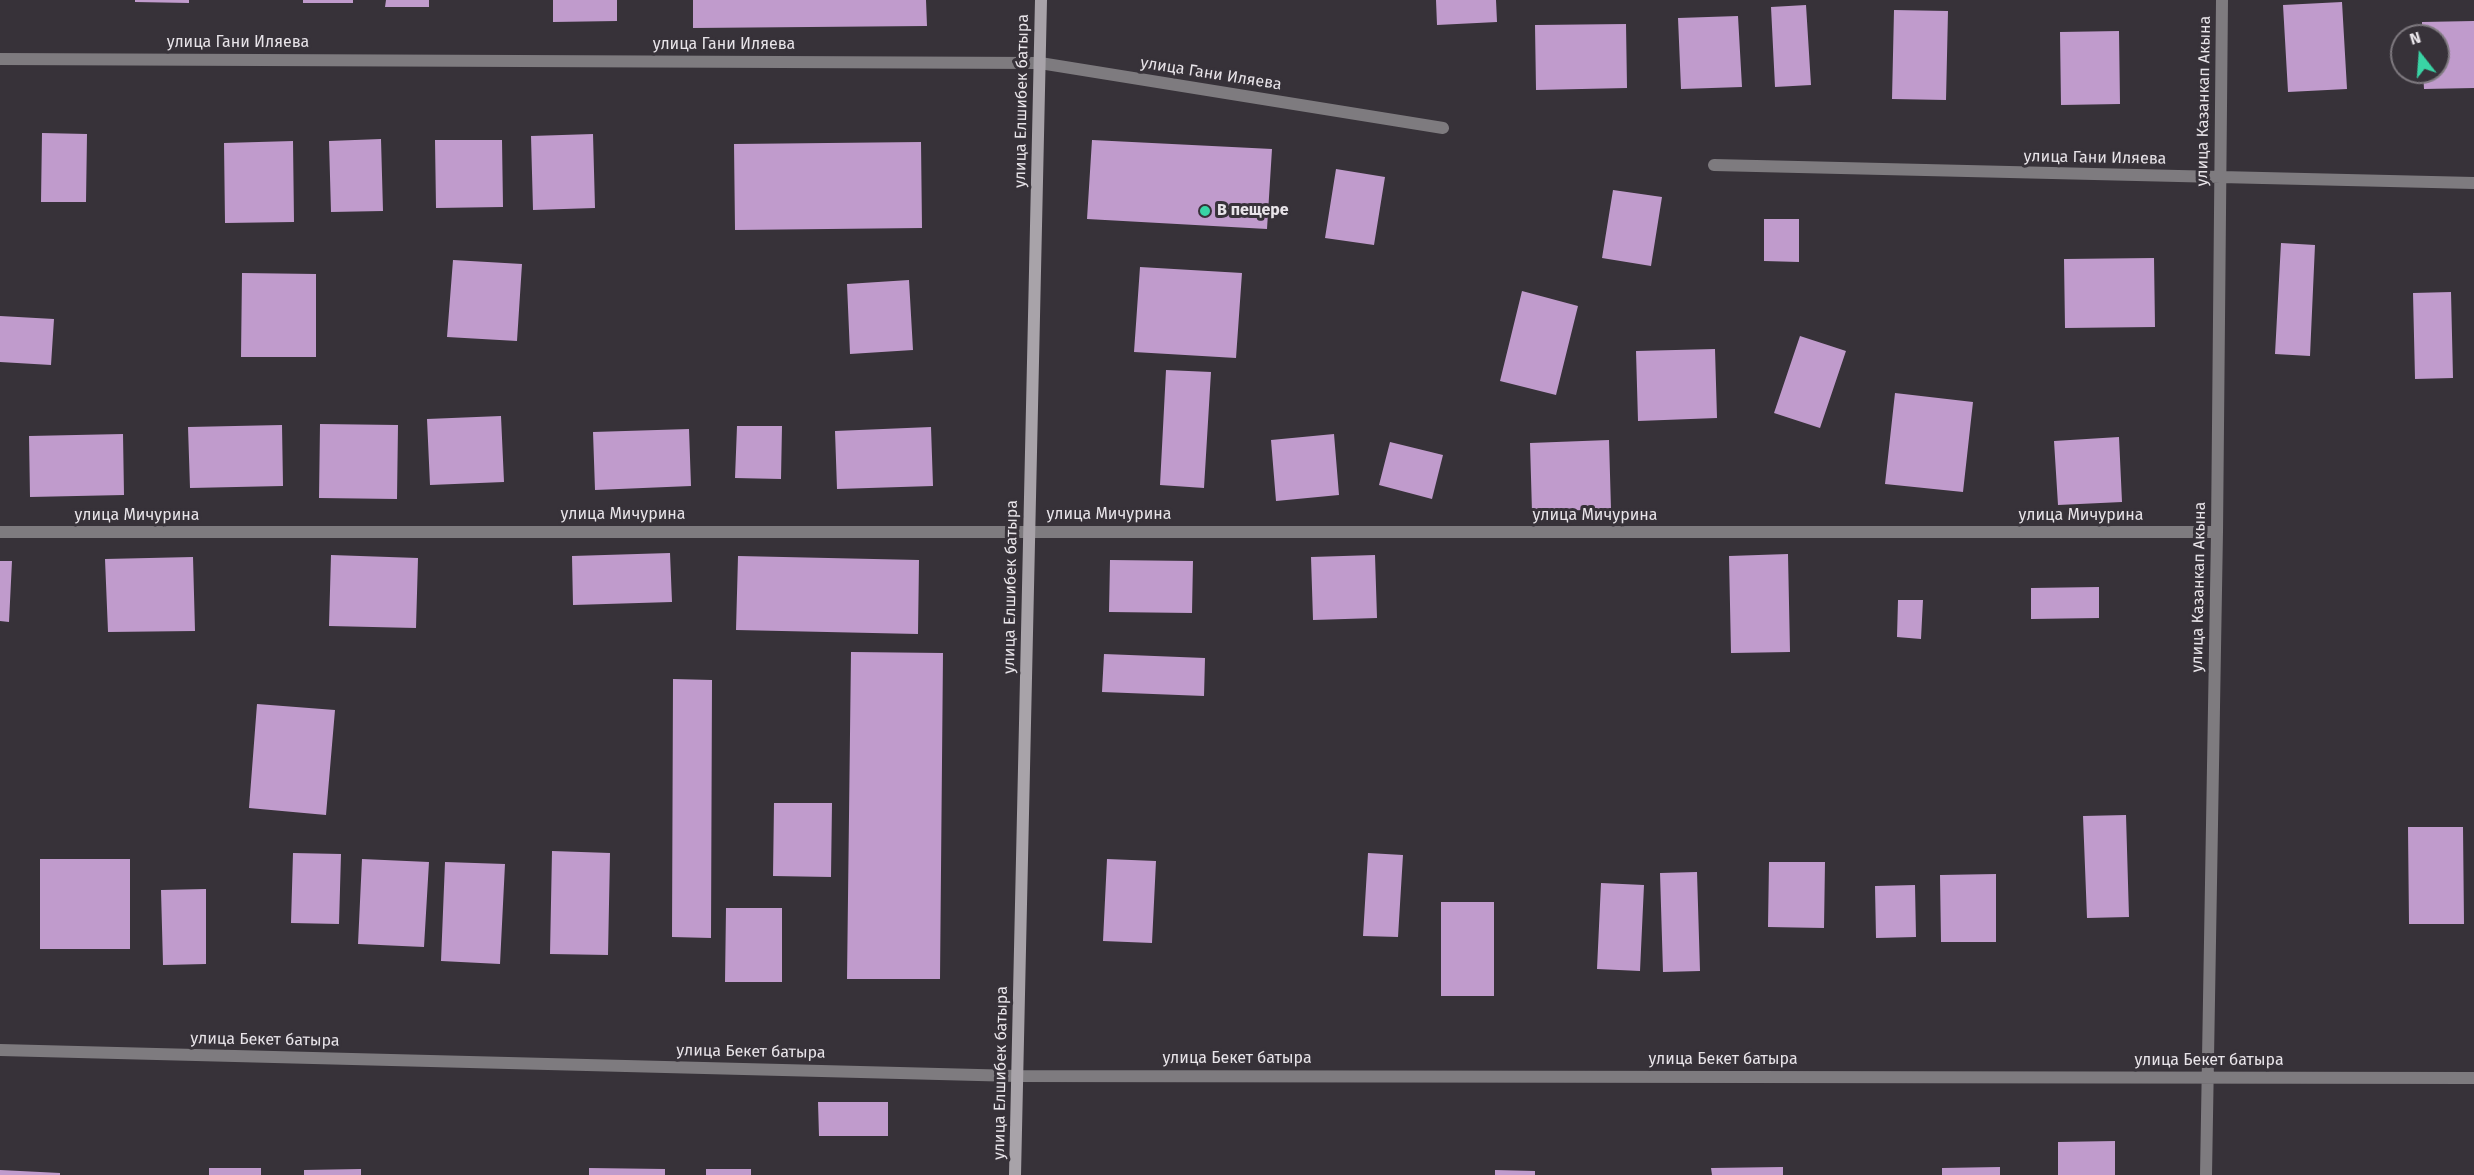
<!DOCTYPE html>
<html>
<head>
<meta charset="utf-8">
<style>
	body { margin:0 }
	#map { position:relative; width:2474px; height:1175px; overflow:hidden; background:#373239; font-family:"Fira Sans",sans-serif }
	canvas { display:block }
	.north { position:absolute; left:2390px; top:24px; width:60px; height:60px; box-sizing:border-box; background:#373239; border:2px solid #7e797f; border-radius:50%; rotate:343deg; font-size:16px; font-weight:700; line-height:24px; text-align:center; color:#e8e4e9 }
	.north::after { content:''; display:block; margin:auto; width:21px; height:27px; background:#39d4a5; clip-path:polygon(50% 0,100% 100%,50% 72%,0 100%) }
</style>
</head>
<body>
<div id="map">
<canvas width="2474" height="1175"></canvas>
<div class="north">N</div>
</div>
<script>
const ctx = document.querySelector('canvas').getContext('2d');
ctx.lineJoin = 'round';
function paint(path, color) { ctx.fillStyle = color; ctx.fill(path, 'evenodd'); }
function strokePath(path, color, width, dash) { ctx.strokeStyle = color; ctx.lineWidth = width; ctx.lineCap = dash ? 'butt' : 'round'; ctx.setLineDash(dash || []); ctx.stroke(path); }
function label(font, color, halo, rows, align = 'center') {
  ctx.font = font + ' "Fira Sans",sans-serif'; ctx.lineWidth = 6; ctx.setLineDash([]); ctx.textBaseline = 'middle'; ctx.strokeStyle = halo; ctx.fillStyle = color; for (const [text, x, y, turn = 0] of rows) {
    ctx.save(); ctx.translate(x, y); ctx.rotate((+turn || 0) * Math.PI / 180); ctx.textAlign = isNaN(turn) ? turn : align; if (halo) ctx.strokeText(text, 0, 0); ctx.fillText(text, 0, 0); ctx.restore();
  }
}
paint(new Path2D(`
	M135 0H189V3L135 2Z
	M303 0H353V3H303Z
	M386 0H429V7H385Z
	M553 0H617V21L553 22Z
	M693 0H926L927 26 693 28Z
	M1436 0H1496L1497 22 1437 25Z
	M2342 2 2347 89 2288 92 2283 5Z
	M1806 5 1811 85 1775 87 1771 7Z
	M1894 10 1948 11 1946 100 1892 99Z
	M1738 16 1742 87 1681 89 1678 18Z
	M2474 21V88L2424 89 2423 72H2438V36H2422V22Z
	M1626 24 1627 88 1536 90 1535 25Z
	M2119 31 2120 104 2061 105 2060 32Z
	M42 133 87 134 86 202H41Z
	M593 134 595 208 533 210 531 136Z
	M381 139 383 211 331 212 329 141Z
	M435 140H502L503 207 436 208Z
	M1092 140 1272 149 1267 229 1087 219Z
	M293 141 294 222 225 223 224 143Z
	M921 142 922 228 735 230 734 144Z
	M1336 169 1385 177 1374 245 1325 238Z
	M1613 190 1662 197 1651 266 1602 258Z
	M1764 219H1799V262L1764 261Z
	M2281 243 2315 245 2310 356 2275 354Z
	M2154 258 2155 327 2065 328 2064 259Z
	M453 260 522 264 517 341 447 337Z
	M1140 267 1242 273 1236 358 1134 352Z
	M242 273 316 274V357H241Z
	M909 280 913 350 850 354 847 284Z
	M1522 291 1578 306 1556 395 1500 381Z
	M2451 292 2453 378 2415 379 2413 293Z
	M0 316 54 319 51 365 0 362Z
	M1800 336 1846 351 1820 428 1774 413Z
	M1715 349 1717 418 1638 421 1636 351Z
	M1166 370 1211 372 1204 488 1160 485Z
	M1895 393 1973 402 1963 492 1885 484Z
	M501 416 504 482 430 485 427 419Z
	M320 424 398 425 397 499 319 498Z
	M282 425 283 486 190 488 188 427Z
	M737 426H782L781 479 735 478Z
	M931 427 933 486 837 489 835 431Z
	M689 429 691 486 595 490 593 432Z
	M123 434 124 495 30 497 29 436Z
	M1334 434 1339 495 1276 501 1271 440Z
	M2119 437 2122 502 2058 505 2054 441Z
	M1609 440 1611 509 1532 512 1530 443Z
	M1390 442 1443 455 1432 499 1379 485Z
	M670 553 672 602 573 605 572 556Z
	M1788 554 1790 652 1731 653 1729 556Z
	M331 555 418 558 416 628 329 626Z
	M1375 555 1377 618 1313 620 1311 557Z
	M738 556 919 560 918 634 736 630Z
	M193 557 195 631 108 632 105 559Z
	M1110 560 1193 561 1192 613 1109 612Z
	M0 561H12L9 622 0 621Z
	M2099 587V618L2031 619V588Z
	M1898 600H1923L1921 639 1897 637Z
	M851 652 943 653 940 979H847Z
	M1104 654 1205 658 1204 696 1102 692Z
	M673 679 712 680 711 938 672 937Z
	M257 704 335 710 326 815 249 808Z
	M774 803H832L831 877 773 876Z
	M2126 815 2129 917 2087 918 2083 816Z
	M2408 827H2463L2464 924H2409Z
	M552 851 610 853 608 955 550 954Z
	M293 853 341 854 339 924 291 923Z
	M1368 853 1403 855 1398 937 1363 936Z
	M40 859H130V949H40Z
	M362 859 429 862 424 947 358 944Z
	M1107 859 1156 861 1152 943 1103 941Z
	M445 862 505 864 500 964 441 961Z
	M1769 862H1825L1824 928 1768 927Z
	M1697 872 1700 971 1663 972 1660 873Z
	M1996 874V942H1941L1940 875Z
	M1601 883 1644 885 1640 971 1597 969Z
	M1915 885 1916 937 1876 938 1875 886Z
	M206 889V964L163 965 161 890Z
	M1441 902H1494V996H1441Z
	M726 908H782V982H725Z
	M818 1102H888V1136H819Z
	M2115 1141V1175H2058V1142Z
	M1783 1167V1175H1712L1711 1168Z
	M2000 1167V1175H1942V1168Z
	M209 1168H261V1175H209Z
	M589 1168 665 1169V1175H589Z
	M361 1169V1175H304V1170Z
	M706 1169H751V1175H706Z
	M0 1170 60 1173V1175H0Z
	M1495 1170 1535 1171V1175H1495Z`), '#c09bcc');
strokePath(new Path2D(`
	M0 59 1040 63 1443 128
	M1714 165 2474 183
	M0 532H2217
	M0 1050 1017 1076 2474 1078
	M2206 1175 2217 532 2222 0`), '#7e7b7f', 12);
strokePath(new Path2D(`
	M1015 1175 1041 0`), '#a8a3a9', 12);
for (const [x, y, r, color] of [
	[1205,211,6,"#39d4a5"]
]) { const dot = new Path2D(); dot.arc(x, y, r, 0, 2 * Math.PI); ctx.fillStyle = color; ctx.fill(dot); strokePath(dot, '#373239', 2); }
label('16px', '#e8e4e9', '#373239', [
	["улица Гани Иляева",238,43],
	["улица Гани Иляева",724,45],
	["улица Гани Иляева",1211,74,9],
	["улица Елшибек батыра",1022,101,-89],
	["улица Казанкап Акына",2204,101,-89],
	["улица Гани Иляева",2095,158,1],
	["улица Мичурина",623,515],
	["улица Мичурина",1109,515],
	["улица Мичурина",137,516],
	["улица Мичурина",1595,516],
	["улица Мичурина",2081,516],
	["улица Елшибек батыра",1011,587,-89],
	["улица Казанкап Акына",2199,587,-89],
	["улица Бекет батыра",265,1040,1],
	["улица Бекет батыра",751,1052,1],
	["улица Бекет батыра",1237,1059],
	["улица Бекет батыра",1723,1060],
	["улица Бекет батыра",2209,1061],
	["улица Елшибек батыра",1001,1073,-89]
]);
label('bold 16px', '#e8e4e9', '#373239', [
	["В пещере",1217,211]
], 'left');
</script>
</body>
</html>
